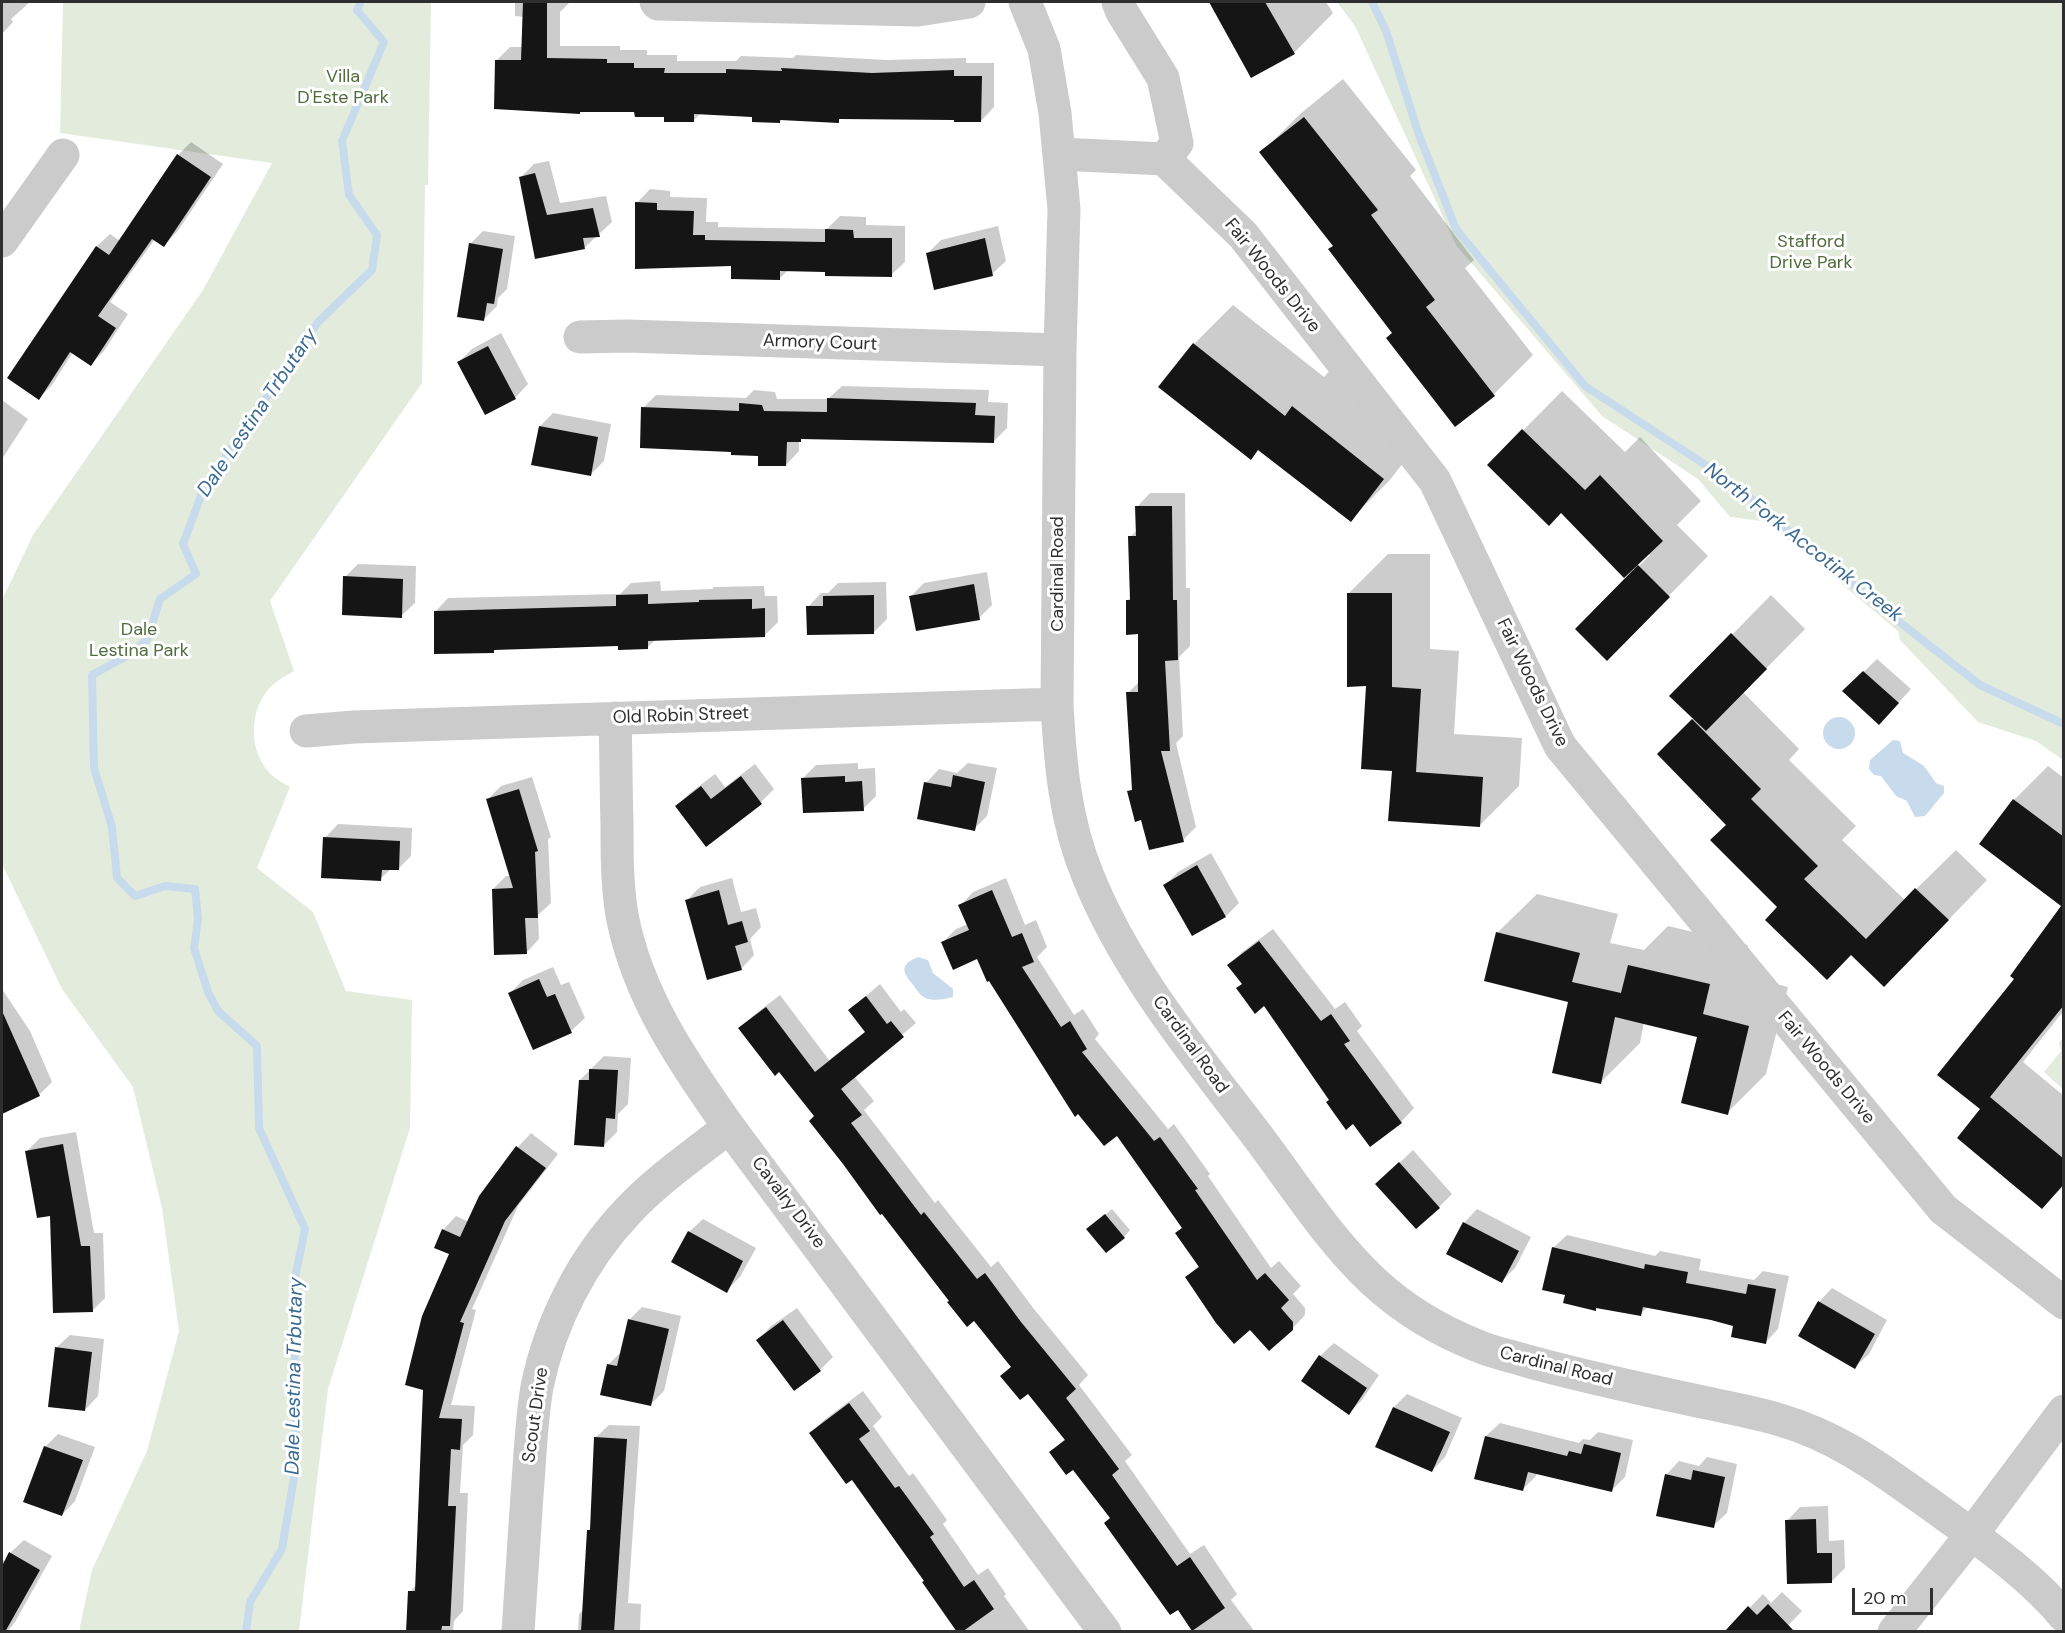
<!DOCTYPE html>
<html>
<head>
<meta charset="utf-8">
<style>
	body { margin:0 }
	#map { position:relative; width:2065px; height:1633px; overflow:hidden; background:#fff; font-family:"DM Sans",sans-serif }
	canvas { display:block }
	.frame { position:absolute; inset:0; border:3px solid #2e2e2e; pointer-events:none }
	.scale { position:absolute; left:1852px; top:1588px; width:81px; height:27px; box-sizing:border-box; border:3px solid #2e2e2e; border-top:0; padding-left:8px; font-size:18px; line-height:21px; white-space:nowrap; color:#2e2e2e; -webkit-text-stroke:4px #fff; paint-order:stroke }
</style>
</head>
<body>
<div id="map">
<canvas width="2065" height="1633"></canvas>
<div class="frame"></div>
<div class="scale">20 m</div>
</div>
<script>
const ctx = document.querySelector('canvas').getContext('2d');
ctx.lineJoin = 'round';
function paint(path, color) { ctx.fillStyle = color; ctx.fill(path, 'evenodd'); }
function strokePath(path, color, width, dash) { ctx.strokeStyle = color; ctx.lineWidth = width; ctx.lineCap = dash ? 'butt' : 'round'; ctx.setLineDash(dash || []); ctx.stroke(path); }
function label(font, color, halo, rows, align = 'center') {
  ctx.font = font + ' "DM Sans",sans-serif'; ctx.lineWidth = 6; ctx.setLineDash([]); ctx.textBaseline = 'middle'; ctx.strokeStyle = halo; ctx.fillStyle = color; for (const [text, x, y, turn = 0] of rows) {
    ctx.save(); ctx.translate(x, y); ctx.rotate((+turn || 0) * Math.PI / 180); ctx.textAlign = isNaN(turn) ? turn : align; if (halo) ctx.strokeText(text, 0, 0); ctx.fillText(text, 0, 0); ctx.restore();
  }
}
paint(new Path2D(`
	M63 2H431L428 185H425L422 383 270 601 294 671C284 677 274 682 267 691 248 715 249 756 274 777 279 781 285 784 290 787L257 868 313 912 346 991 412 1000 410 1128 328 1389 299 1631H79L92 1570 147 1451 179 1331 162 1208 133 1087 62 989 2 864V600L33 535 203 290 272 163 60 133Z
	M1337 2H2063V760L2036 741 1978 722 1900 640 1898 631 1783 535 1762 521 1730 517 1698 479 1602 416 1456 245 1355 26Z
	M2063 1037 2064 1089H2063L2044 1072 2061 1051 2059 1043Z`), '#e3ecdc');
paint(new Path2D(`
	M1823 733a16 16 0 1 1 32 0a16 16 0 1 1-32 0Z
	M1893 740 1900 741 1903 753 1924 766 1936 783 1944 786V793L1925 816 1915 817 1907 801 1896 796 1881 776 1874 775 1869 769 1870 760Z
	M918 957 928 960 933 973 953 989V997C945 999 937 1001 929 999 922 998 918 992 914 986 903 973 898 965 918 957Z`), '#c8dbec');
paint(new Path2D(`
	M2 2H30L11 19 13 22 2 34Z
	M515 2H570L560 12V46H620V50H647V55H677V61H736L741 56 793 58 796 55 886 60 966 58V63H994V107L981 121 956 118 842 117 838 121 783 118 780 122 754 115 701 113 693 121 635 111 496 61 510 47H523L524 17 515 16Z
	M1210 2H1326L1333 13 1294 53 1252 76Z
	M1343 79 1416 170 1410 176 1474 260 1465 268 1533 355 1494 394 1455 425 1394 333 1330 249 1334 245 1261 153 1300 114Z
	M191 142 223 164 177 232 164 245 155 239 110 302 128 314 104 351 91 364 73 352 52 385 39 398 9 378 97 246 110 234 120 241 178 155Z
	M549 161 560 203 606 196 612 222 584 248 536 257 520 178 534 164Z
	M650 189 670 191V197L707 198 706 222H718V227L827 229 840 216 866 217V225L905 226V262L891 275 826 270H788L779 279 732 265 637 203Z
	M998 226 1006 261 992 274 928 253 941 240Z
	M483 231 515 236 507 289 498 298 497 306 484 319 470 244Z
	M1233 305 1324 377 1332 368 1422 439 1389 481 1350 520 1259 449 1251 458 1194 344Z
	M501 333 528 384 515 398 459 362 472 349Z
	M842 386 989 390 988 402 1008 403 1007 428 994 441 803 438 799 440V451L786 465 760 455 732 450 643 408 656 395 746 398 754 390 775 392 777 399H828Z
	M1562 391 1625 452 1640 437 1701 501 1677 525 1708 556 1646 619 1577 629 1650 555 1562 512 1489 465Z
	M2 400 28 419 2 459Z
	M553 413 611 424 604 461 590 475 540 426Z
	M1150 493H1185L1186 588H1190V646L1179 657 1183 736 1176 743 1196 827 1183 840 1142 819 1129 792 1133 788 1128 693 1140 681V633L1127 601 1131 597 1130 537 1137 530V507Z
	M1388 554H1430V649L1459 651 1454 734 1522 738 1519 786 1479 826 1393 769 1368 684 1349 593Z
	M358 564 416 566 415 603 401 616 345 577Z
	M987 572 992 605 979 618 911 596 924 583Z
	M660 581 661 591 712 589 714 587 764 586 765 596H777L778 622 765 635 656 639 648 647 619 644 496 649 494 651 435 612 448 598 620 594 631 583Z
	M886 582 887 619 874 632 808 607 821 593H828L838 583Z
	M1771 595 1805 629 1743 692 1799 749 1789 760 1856 826 1842 840 1905 900 1956 850 1987 880 1923 946 1852 954 1779 907 1727 826 1659 754 1694 718 1672 696Z
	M1877 659 1911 689 1892 710 1844 691Z
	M858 763V769L875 768 876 796 863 809 803 778 816 765Z
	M968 763 997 768 987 816 974 829 926 783 939 769 957 773Z
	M755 764 774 789 761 802 706 844 677 806 690 793 715 774 725 787Z
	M2048 766 2064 778V901L2014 800Z
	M532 777 551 837 548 839 551 903 538 915 539 939 526 953 493 889 506 876H511L487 800 501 786Z
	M338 824 412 828 411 856 398 869H391L380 879 325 838Z
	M1211 853 1239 903 1226 916 1193 934 1165 885 1178 872Z
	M732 878 741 912 756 908 761 927 750 939 754 955 741 969 687 900 700 887Z
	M1006 878 1025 925 1036 920 1047 947 1037 957 1074 1015 1083 1009 1099 1034 1095 1039 1168 1129 1174 1124 1210 1174 1208 1176 1271 1268 1279 1261 1301 1286 1293 1294 1305 1308V1315L1292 1329 1250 1328 1187 1277 1199 1265 1177 1233 1183 1226 1117 1134 978 957 943 942 956 929 968 924 960 906 973 892Z
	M1537 894 1618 914 1610 943 1644 950 1668 926 1748 945 1741 975 1788 987 1766 1074 1727 1113 1699 1036 1644 1022 1640 1043 1601 1082 1569 1001 1497 933Z
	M2064 905V1016L2061 1014 2023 1062 2064 1096V1186L2042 1207 1982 1109 2016 978Z
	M1273 929 1335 1009 1345 1002 1362 1026 1357 1031 1414 1108 1401 1122 1370 1145 1353 1122 1331 1099 1265 1004 1243 983 1229 965 1242 952Z
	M553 967 561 985 569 982 585 1018 571 1031 510 993 523 980Z
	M880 984 901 1012 904 1009 916 1023 854 1076 874 1101 864 1110 935 1203 938 1200 991 1267 998 1261 1034 1309 1088 1375 1079 1385 1132 1455 1125 1461 1190 1554 1204 1545 1237 1594 1231 1600 1255 1632H1195L1074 1468 1051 1452 1066 1438 1028 1392 1002 1376 1012 1366 975 1319 951 1301 816 1116 779 1070 740 1028 754 1015 780 995 829 1060 866 1031 850 1010Z
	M2 989 30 1031 52 1082 39 1095 5 1110 2 1101Z
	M604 1056 631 1058 628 1104 618 1114 617 1132 604 1145 580 1080Z
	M76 1132 94 1233H103L105 1298 92 1311 27 1151 40 1138Z
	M531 1133 558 1154 518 1206 472 1309 476 1310 451 1405 475 1406 473 1435 463 1445 460 1493H468L463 1611 454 1621 453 1632H408L410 1592 416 1585 451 1253 443 1230 456 1216 469 1222 480 1197 518 1147Z
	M1413 1150 1452 1194 1439 1207 1391 1171Z
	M1112 1209 1130 1230 1124 1237 1095 1223Z
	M1477 1209 1531 1237 1515 1268 1502 1281 1464 1223Z
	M703 1219 756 1248 740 1277 726 1291 689 1232Z
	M1567 1235 1655 1256 1660 1251 1701 1259 1699 1270 1754 1280 1763 1271 1789 1276 1778 1329 1765 1343 1735 1325 1649 1306 1640 1314 1598 1306 1595 1309 1567 1294 1553 1248Z
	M1832 1288 1887 1320 1869 1354 1855 1367 1819 1302Z
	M642 1307 681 1316 664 1391 650 1405 608 1365 622 1351 629 1320Z
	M797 1308 833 1357 820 1370 795 1389 758 1340 771 1326Z
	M70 1335 104 1339 98 1396 85 1410 56 1348Z
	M1334 1343 1379 1375 1362 1400 1349 1413 1303 1381 1320 1356Z
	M863 1391 882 1417 873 1426 909 1476 913 1473 947 1520 943 1524 978 1575 988 1568 1006 1594 1004 1596 1030 1632H965L852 1478 811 1433 824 1420Z
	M1407 1394 1462 1418 1445 1457 1432 1471 1377 1446 1394 1407Z
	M1500 1423 1579 1443 1583 1439 1590 1440 1598 1432 1633 1440 1625 1477 1612 1490 1537 1473 1536 1476 1523 1489 1486 1436Z
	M609 1425 640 1426 628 1603 641 1604 640 1632H578L579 1614 584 1609 588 1531 591 1528 595 1438Z
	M58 1434 95 1447 75 1501 62 1515 45 1447Z
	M1707 1457 1737 1464 1727 1513 1713 1526 1666 1475 1679 1461 1699 1466Z
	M1828 1506 1829 1541 1844 1540 1845 1568 1832 1581 1787 1521 1800 1507Z
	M24 1540 52 1556 15 1622 7 1632H2V1560L6 1561 10 1553Z
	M1782 1592 1802 1611 1782 1632H1726L1763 1594 1771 1603Z`), '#0003');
strokePath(new Path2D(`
	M1372 2 1386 31 1419 135 1456 229 1585 386 1730 481 1879 606 1980 685 2064 724
	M246 1632 250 1602 282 1549 296 1466 294 1283 305 1229 259 1128 257 1046 218 1011 208 992 194 948 198 919 195 889 165 886 135 896 117 878 112 827 94 768 92 675 125 657 147 640 160 599 196 574 183 544 203 490 318 322 372 270 377 235 349 195 342 141 384 42 357 10 361 2`), '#c8dbec', 8);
paint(new Path2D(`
	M523 2H547V58L607 59V63H634V68H665L664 73H726V69L782 71 781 68 872 73 954 70V76H982L981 122H954V120L839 119V123L780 120V123L752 122V117L694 114V122H664V117H635L634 112H580V114L494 109 495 60H521Z
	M1209 2H1265L1295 54 1251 78Z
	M1304 117 1378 210 1371 215 1435 300 1426 307 1495 396 1455 427 1386 338 1392 333 1328 249 1333 246 1259 152Z
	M177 154 211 177 164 247 152 239 98 316 116 328 91 366 70 352 39 400 7 378 96 246 109 255Z
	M535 173 547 215 593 208 600 237 583 238 585 249 535 259 519 177Z
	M635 202 657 203V210L694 211 693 235H705V240L825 242V229L853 230 854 238H892V277L825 276V272L780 271V280L731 279V266L635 269Z
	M985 238 993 276 934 290 926 253Z
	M469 243 503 249 494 304 487 303 484 321 457 317Z
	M1193 343 1285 416 1292 406 1384 479 1351 522 1258 450 1251 460 1158 387Z
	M488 346 516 399 485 415 457 362Z
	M827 398 976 403 975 415 995 416 994 443 801 439V442H787L786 466H758V456L731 455V452L640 448 641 407 739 411V403L762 405 764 411 827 412Z
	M539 426 598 437 591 476 531 465Z
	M1522 429 1585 490 1600 475 1663 541 1624 578 1561 513 1549 526 1487 465Z
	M1135 506H1172L1173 600H1177L1178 660 1165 661 1170 751H1161L1184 842 1149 850 1141 820 1135 822 1127 791 1132 790 1126 692H1138V634L1126 635V600H1130L1128 536H1136Z
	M1638 565 1670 597 1607 661 1575 629Z
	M343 576 403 579 402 618 342 615Z
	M974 584 980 620 916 631 909 596Z
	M1347 593H1392V687L1421 689 1416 772 1483 777 1480 827 1388 821 1392 771 1361 769 1366 686 1347 687Z
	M648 594V604L699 602V600L752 599V609L765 608V637L648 641V649L618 650V646L494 650V653L434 654V611L616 606V595Z
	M874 595V634L807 635 806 606H823V596Z
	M1731 633 1767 669 1706 731 1669 696Z
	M1863 671 1899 703 1879 725 1842 691Z
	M1692 719 1761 789 1751 799 1818 866 1804 879 1866 939 1915 888 1949 920 1884 987 1851 955 1827 980 1765 920 1777 907 1710 840 1726 825 1657 754Z
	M953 775 985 782 975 831 917 819 924 782 951 787Z
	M741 776 762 804 706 847 675 806 701 786 711 799Z
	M845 776V782L862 781 864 811 803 813 801 778Z
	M519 789 538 851 535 852 538 918H525L527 954 494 955 492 889 513 888 486 799Z
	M2013 799 2064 837V1005L1990 1097 2064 1159V1184L2042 1209 1957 1138 1980 1109 1937 1075 2014 979 2010 976 2061 906 1979 844Z
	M323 837 400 841 399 870H382L381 881 321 878Z
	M1197 865 1226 917 1192 936 1163 885Z
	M719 890 728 925 742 921 748 942 735 946 742 970 707 980 685 900Z
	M992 890 1012 937 1022 933 1034 962 1022 967 1061 1027 1070 1021 1087 1049 1082 1052 1154 1141 1160 1137 1198 1189 1195 1190 1257 1280 1265 1273 1289 1300 1281 1308 1293 1322V1330L1269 1351 1250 1330 1234 1344 1216 1323 1185 1277 1199 1267 1175 1233 1182 1228 1117 1136 1104 1146 1078 1114 1075 1117 989 981 987 982 977 959 953 970 941 942 969 930 958 905Z
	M1496 932 1580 953 1572 982 1621 993 1628 965 1710 984 1703 1014 1749 1026 1728 1115 1681 1103 1697 1037 1615 1017 1601 1084 1552 1073 1568 1002 1484 981Z
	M1259 941 1321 1021 1331 1014 1350 1041 1344 1044 1402 1123 1370 1147 1353 1124 1346 1130 1326 1102 1329 1100 1264 1006 1255 1014 1236 988 1242 984 1227 965Z
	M539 979 547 997 555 994 572 1033 533 1050 508 993Z
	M866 996 887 1024 891 1021 904 1037 841 1089 862 1115 851 1123 921 1215 924 1212 977 1279 985 1273 1021 1322 1076 1389 1066 1398 1119 1469 1112 1475 1177 1566 1190 1557 1225 1608 1192 1631 1178 1610 1170 1615 1104 1523 1110 1518 1073 1470 1066 1475 1049 1452 1065 1440 1028 1394 1020 1400 1000 1376 1011 1367 974 1321 967 1327 947 1302 949 1301 882 1214 880 1215 843 1164 809 1121 814 1116 779 1072 775 1076 738 1028 766 1007 815 1072 865 1032 848 1010Z
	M2 1011 40 1096 2 1114Z
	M589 1069 618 1070 615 1119 606 1118 604 1147 574 1145 579 1080H589Z
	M63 1144 81 1246H90L93 1312 53 1313 50 1216 37 1218 25 1151Z
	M516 1146 546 1168 505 1221 460 1322 464 1323 439 1418 462 1419 460 1450 451 1449 448 1506H456L450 1626H442L441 1632H406L408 1591H415L423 1390 405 1385 422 1316 449 1254 434 1248 442 1229 460 1237 479 1196Z
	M1399 1162 1440 1208 1416 1229 1375 1184Z
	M1105 1214 1125 1238 1106 1253 1086 1229Z
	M1463 1222 1519 1251 1502 1283 1446 1254Z
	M688 1231 743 1261 727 1293 671 1262Z
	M1552 1247 1644 1269 1645 1264 1688 1272 1686 1283 1746 1294 1748 1284 1776 1289 1766 1344 1731 1337 1733 1326 1711 1320 1643 1307 1641 1316 1596 1308V1311L1563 1303 1565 1295 1542 1290Z
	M1818 1301 1875 1334 1855 1369 1798 1336Z
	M628 1319 669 1329 651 1406 600 1395 607 1364 617 1366Z
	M783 1320 821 1371 794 1391 756 1340Z
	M55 1347 92 1352 85 1411 48 1407Z
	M1319 1355 1367 1388 1349 1415 1301 1381Z
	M849 1403 870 1431 859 1439 895 1488 899 1486 934 1534 930 1537 964 1587 974 1580 994 1609 962 1632H957L922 1582 924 1581 852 1480 846 1484 809 1433Z
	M1393 1407 1450 1432 1432 1472 1375 1447Z
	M1485 1436 1567 1456 1569 1451 1581 1454 1584 1444 1621 1453 1612 1492 1528 1472 1523 1491 1474 1479Z
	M594 1437 627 1439 614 1632H581L587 1530H590Z
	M44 1446 83 1460 62 1516 23 1502Z
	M1693 1470 1725 1477 1714 1528 1656 1516 1665 1474 1691 1480Z
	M1816 1519 1817 1553H1832V1583L1787 1584 1785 1520Z
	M9 1552 40 1570 5 1632H2V1566Z
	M1768 1604 1795 1632H1724L1748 1606 1757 1615Z`), '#151515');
strokePath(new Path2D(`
	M656 2 658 4 918 10 969 2
	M1025 2 1044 49 1055 113 1064 209 1060 350 1057 704C1060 762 1065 821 1088 876 1127 973 1196 1055 1259 1138 1295 1186 1329 1240 1373 1281 1403 1309 1440 1331 1478 1346 1494 1353 1511 1356 1527 1361 1588 1378 1650 1391 1712 1404 1734 1409 1756 1413 1777 1419 1843 1438 1886 1473 1941 1512 1982 1542 2031 1576 2064 1616
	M1118 2 1122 12 1163 78 1177 143 1164 159
	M1060 154 1164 159 1243 235 1435 481 1560 746 1943 1209 2064 1303
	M2 241 63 155
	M580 337 627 336 1060 350
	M615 718C616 753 616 789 617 824 617 855 617 885 622 915 637 995 683 1062 729 1127L1105 1632
	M306 731 354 727 1057 704
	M518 1632C521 1586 524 1541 527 1495 530 1459 531 1422 537 1387 550 1322 583 1258 628 1211 658 1179 695 1154 729 1127
	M1894 1632 1972 1534 2064 1411`), '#cbcbcb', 33);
label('18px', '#4e6b3b', '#fff', [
	["Villa",343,77],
	["D'Este Park",343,98],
	["Stafford",1811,242],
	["Drive Park",1811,263],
	["Dale",139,630],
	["Lestina Park",139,651]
]);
label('18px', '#2e2e2e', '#fff', [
	["Fair Woods Drive",1272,276,51],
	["Armory Court",820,343,2],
	["Cardinal Road",1058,574,-90],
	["Fair Woods Drive",1532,683,64],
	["Old Robin Street",681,716,-2],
	["Cardinal Road",1190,1045,54],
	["Fair Woods Drive",1826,1068,50],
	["Cavalry Drive",788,1203,53],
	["Cardinal Road",1556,1367,14],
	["Scout Drive",536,1415,-82]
]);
label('italic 20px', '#3b6a91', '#fff', [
	["Dale Lestina Trbutary",258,413,-56],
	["North Fork Accotink Creek",1803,543,38],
	["Dale Lestina Trbutary",295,1376,-89]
]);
</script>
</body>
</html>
